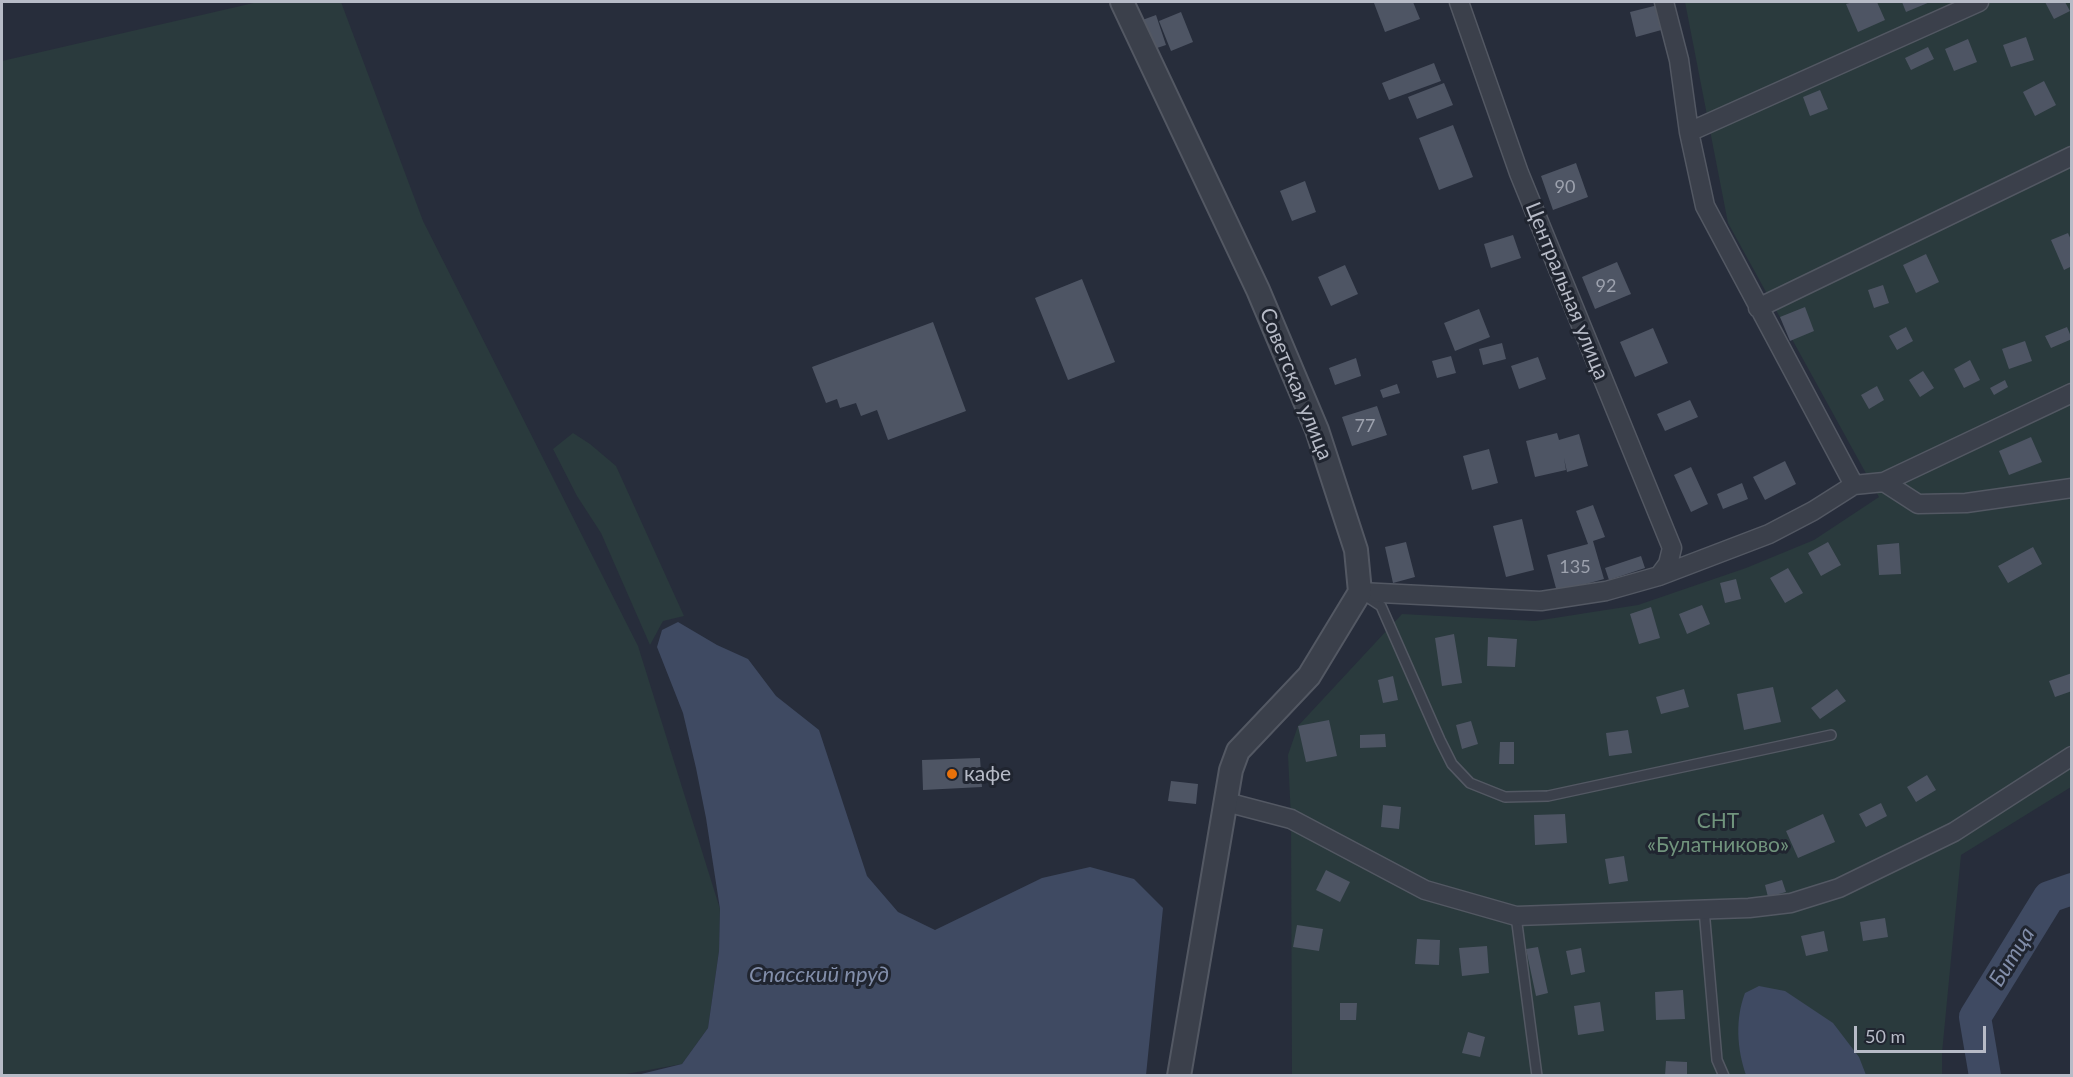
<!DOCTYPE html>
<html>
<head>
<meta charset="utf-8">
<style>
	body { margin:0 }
	#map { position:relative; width:2073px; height:1077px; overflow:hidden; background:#272d3b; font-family:Lato,sans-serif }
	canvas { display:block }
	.frame { position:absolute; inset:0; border:3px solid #b7bbc7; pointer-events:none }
	.scale { position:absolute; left:1854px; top:1026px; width:132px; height:27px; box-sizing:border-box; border:3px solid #b7bbc7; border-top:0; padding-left:8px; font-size:18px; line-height:21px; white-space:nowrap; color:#b7bbc7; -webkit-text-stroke:4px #202530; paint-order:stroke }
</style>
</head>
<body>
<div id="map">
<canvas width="2073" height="1077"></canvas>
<div class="frame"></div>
<div class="scale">50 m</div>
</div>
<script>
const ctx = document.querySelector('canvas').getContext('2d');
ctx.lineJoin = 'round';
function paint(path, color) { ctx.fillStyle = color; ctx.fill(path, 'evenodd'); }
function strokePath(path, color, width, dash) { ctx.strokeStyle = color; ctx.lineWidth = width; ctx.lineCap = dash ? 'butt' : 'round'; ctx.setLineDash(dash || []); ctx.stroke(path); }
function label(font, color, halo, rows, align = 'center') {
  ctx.font = font + ' Lato,sans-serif'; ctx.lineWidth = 6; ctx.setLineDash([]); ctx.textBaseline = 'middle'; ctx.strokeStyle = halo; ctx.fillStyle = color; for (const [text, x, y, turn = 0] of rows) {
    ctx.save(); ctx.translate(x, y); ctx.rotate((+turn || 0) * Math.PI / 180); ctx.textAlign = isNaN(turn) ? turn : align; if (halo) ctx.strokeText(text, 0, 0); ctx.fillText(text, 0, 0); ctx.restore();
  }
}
paint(new Path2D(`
	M258 2H341L423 221 638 646 720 909 719 951 708 1028 682 1064 615 1076 2 1075V61Z
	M1685 2H2071V787L1961 855 1942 1053V1075H1292L1291 819 1288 755 1298 726 1402 614 1535 621 1638 605 1746 568 1814 540 1879 497 1728 223Z
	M573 433 590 444 616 466 684 616 663 621 650 645 601 533 577 496 553 449Z`), '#2a3a3d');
paint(new Path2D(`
	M678 622 717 645 748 659 776 696 819 730 867 876 898 912 935 930 1042 878 1090 867 1134 879 1163 908 1146 1075H637L682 1064 708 1028 719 951 720 909 706 818 696 768 683 713 657 647 662 630Z
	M1759 986 1785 991 1833 1023 1859 1057 1866 1075H1746C1737 1049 1735 1019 1745 993Z`), '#3f4a62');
strokePath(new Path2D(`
	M1985 1076 1975 1017 2049 897 2072 889`), '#3f4a62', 32);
paint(new Path2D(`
	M1379 2H1413L1420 19 1385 32 1374 3Z
	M1853 2H1877L1885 20 1858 32 1846 4Z
	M1902 2H1930L1906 12Z
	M2045 2H2065L2070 11 2054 19Z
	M1658 5 1665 29 1636 37 1630 12Z
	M1181 12 1193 42 1171 51 1159 21Z
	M1156 15 1166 45 1148 51 1137 22Z
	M2026 37 2034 60 2011 67 2003 45Z
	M1968 39 1977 62 1954 71 1945 49Z
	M1928 47 1934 59 1911 70 1905 58Z
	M1434 63 1441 81 1389 100 1382 83Z
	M2044 81 2056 105 2035 116 2023 92Z
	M1444 83 1453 105 1417 119 1408 97Z
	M1820 90 1828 109 1810 116 1803 97Z
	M1453 125 1473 177 1439 190 1419 138Z
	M1576 163 1588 197 1553 210 1541 176Z
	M1305 181 1316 212 1292 221 1280 191Z
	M2068 233 2072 242V266L2064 270 2051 240Z
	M1513 235 1521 258 1491 268 1484 244Z
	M1926 254 1939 282 1916 293 1903 265Z
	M1617 262 1631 294 1595 309 1582 277Z
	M1345 265 1358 294 1331 306 1318 277Z
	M1082 279 1115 362 1068 380 1035 298Z
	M1883 285 1889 303 1874 308 1868 290Z
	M1805 307 1814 331 1790 341 1780 317Z
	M1479 309 1490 337 1455 351 1444 323Z
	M933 322 966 411 888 440 877 410 861 416 856 403 840 408 837 399 826 403 812 367Z
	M1906 327 1913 341 1897 350 1889 336Z
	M2067 327 2072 339 2051 348 2045 336Z
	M1653 328 1668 363 1635 377 1620 342Z
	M2025 341 2032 361 2009 369 2002 349Z
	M1502 343 1506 359 1483 365 1479 349Z
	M1451 356 1456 373 1437 378 1432 361Z
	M1538 357 1546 379 1519 389 1511 366Z
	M1356 358 1361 376 1335 385 1329 368Z
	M1970 360 1980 380 1964 388 1954 369Z
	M1923 371 1934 388 1920 397 1909 380Z
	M2005 380 2008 387 1994 395 1990 388Z
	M1397 384 1400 393 1383 398 1380 390Z
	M1877 386 1884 400 1869 409 1861 395Z
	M1690 400 1698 417 1665 431 1657 414Z
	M1377 406 1387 435 1352 446 1342 417Z
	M1557 433 1559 440 1579 434 1588 466 1567 472 1564 458 1566 470 1535 477 1526 441Z
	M2031 437 2042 462 2009 475 1999 451Z
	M1489 449 1498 483 1472 490 1463 456Z
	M1785 461 1796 484 1765 500 1753 477Z
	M1691 467 1708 504 1691 512 1674 475Z
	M1742 483 1748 499 1723 509 1717 494Z
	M1593 505 1605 537 1593 541 1604 579 1557 592 1547 555 1588 544 1576 511Z
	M1522 519 1534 570 1506 577 1493 526Z
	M1406 542 1415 577 1393 583 1385 547Z
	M1828 542 1841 565 1821 576 1808 553Z
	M1899 543 1901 574 1879 575 1877 545Z
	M2033 547 2042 564 2008 583 1998 566Z
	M1641 556 1645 568 1609 580 1605 568Z
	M1788 568 1803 593 1785 603 1770 578Z
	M1736 579 1741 599 1725 603 1720 583Z
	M1702 605 1710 624 1687 634 1679 614Z
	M1651 607 1660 638 1639 644 1630 614Z
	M1454 634 1462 683 1442 686 1435 638Z
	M1488 637 1517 639 1515 667 1487 666Z
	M2072 673V691L2055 697 2049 681Z
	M1393 676 1398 700 1383 703 1378 680Z
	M1773 687 1781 722 1744 730 1737 694Z
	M1684 689 1689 707 1661 714 1656 697Z
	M1837 689 1846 701 1820 719 1811 708Z
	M1329 720 1337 756 1306 762 1298 726Z
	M1471 721 1478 744 1462 749 1456 725Z
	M1628 730 1632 753 1609 756 1606 733Z
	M1385 734 1386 747 1360 748V735Z
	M1500 742H1514V764H1499Z
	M980 758 982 787 923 790 922 760Z
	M1927 775 1936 790 1916 802 1907 787Z
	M1171 781 1198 784 1196 804 1168 801Z
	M1881 803 1887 816 1866 827 1859 814Z
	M1383 805 1401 807 1399 829 1381 827Z
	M1565 814 1567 843 1535 845 1534 815Z
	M1823 814 1835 842 1798 858 1786 831Z
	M1624 856 1628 881 1609 884 1605 859Z
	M1326 870 1350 882 1340 902 1316 890Z
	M1782 880 1786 892 1768 897 1765 885Z
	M1885 918 1888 937 1863 941 1860 922Z
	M1297 925 1323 929 1319 951 1293 947Z
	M1824 931 1828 951 1806 956 1801 936Z
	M1417 939 1440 940 1439 965 1415 964Z
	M1487 946 1489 973 1462 976 1459 948Z
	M1538 947 1548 993 1536 996 1526 949Z
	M1581 948 1585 972 1571 975 1566 951Z
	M1683 990 1685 1019 1656 1020 1655 992Z
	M1600 1002 1604 1031 1578 1035 1574 1006Z
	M1340 1003H1357L1356 1020H1340Z
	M1468 1032 1485 1037 1480 1057 1462 1053Z
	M1666 1061 1687 1062V1076H1665Z`), '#4e5564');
const service = new Path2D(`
	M1364 595 1381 606 1440 740 1452 764 1470 783 1505 797 1548 796 1831 735
	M1704 909 1717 1060 1724 1076
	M1516 916 1537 1076`);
const minor = new Path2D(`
	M1459 2 1519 173 1672 548 1668 564 1659 576
	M1664 2 1679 60 1689 132 1705 206 1854 485
	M1689 132 1979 2
	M1758 308 2072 156
	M1884 482 1918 504 1966 503 2072 488
	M1360 592 1541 601 1606 591 1659 576 1769 534 1813 511 1854 485 1884 482 2072 393
	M1226 802 1291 819 1425 890 1516 916 1749 908 1791 903 1839 888 1954 832 2072 756`);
const tertiary = new Path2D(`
	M1122 2 1258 290 1317 430 1356 550 1360 592 1309 676 1238 751 1231 770 1179 1076`);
strokePath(service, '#535863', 12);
strokePath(minor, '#535863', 21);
strokePath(tertiary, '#535863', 26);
strokePath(service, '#3b404b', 9);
strokePath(minor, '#3b404b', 18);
strokePath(tertiary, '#3b404b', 22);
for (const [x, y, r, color] of [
	[952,774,6,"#e8710a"]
]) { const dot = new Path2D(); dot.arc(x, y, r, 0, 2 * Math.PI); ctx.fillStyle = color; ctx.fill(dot); strokePath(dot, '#202530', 2); }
label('18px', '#9da2ae', null, [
	["90",1565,187],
	["92",1606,286],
	["77",1365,426],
	["135",1575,567]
]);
label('21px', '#b7bbc7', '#202530', [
	["Центральная улица",1567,291,68],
	["Советская улица",1296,384,68]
]);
label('21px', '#b7bbc7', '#202530', [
	["кафе",964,774]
], 'left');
label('21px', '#71947d', '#202530', [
	["СНТ",1718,821],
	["«Булатниково»",1718,845]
]);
label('italic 22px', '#828eaa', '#202530', [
	["Битца",2012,957,-58],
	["Спасский пруд",819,975]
]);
</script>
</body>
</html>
